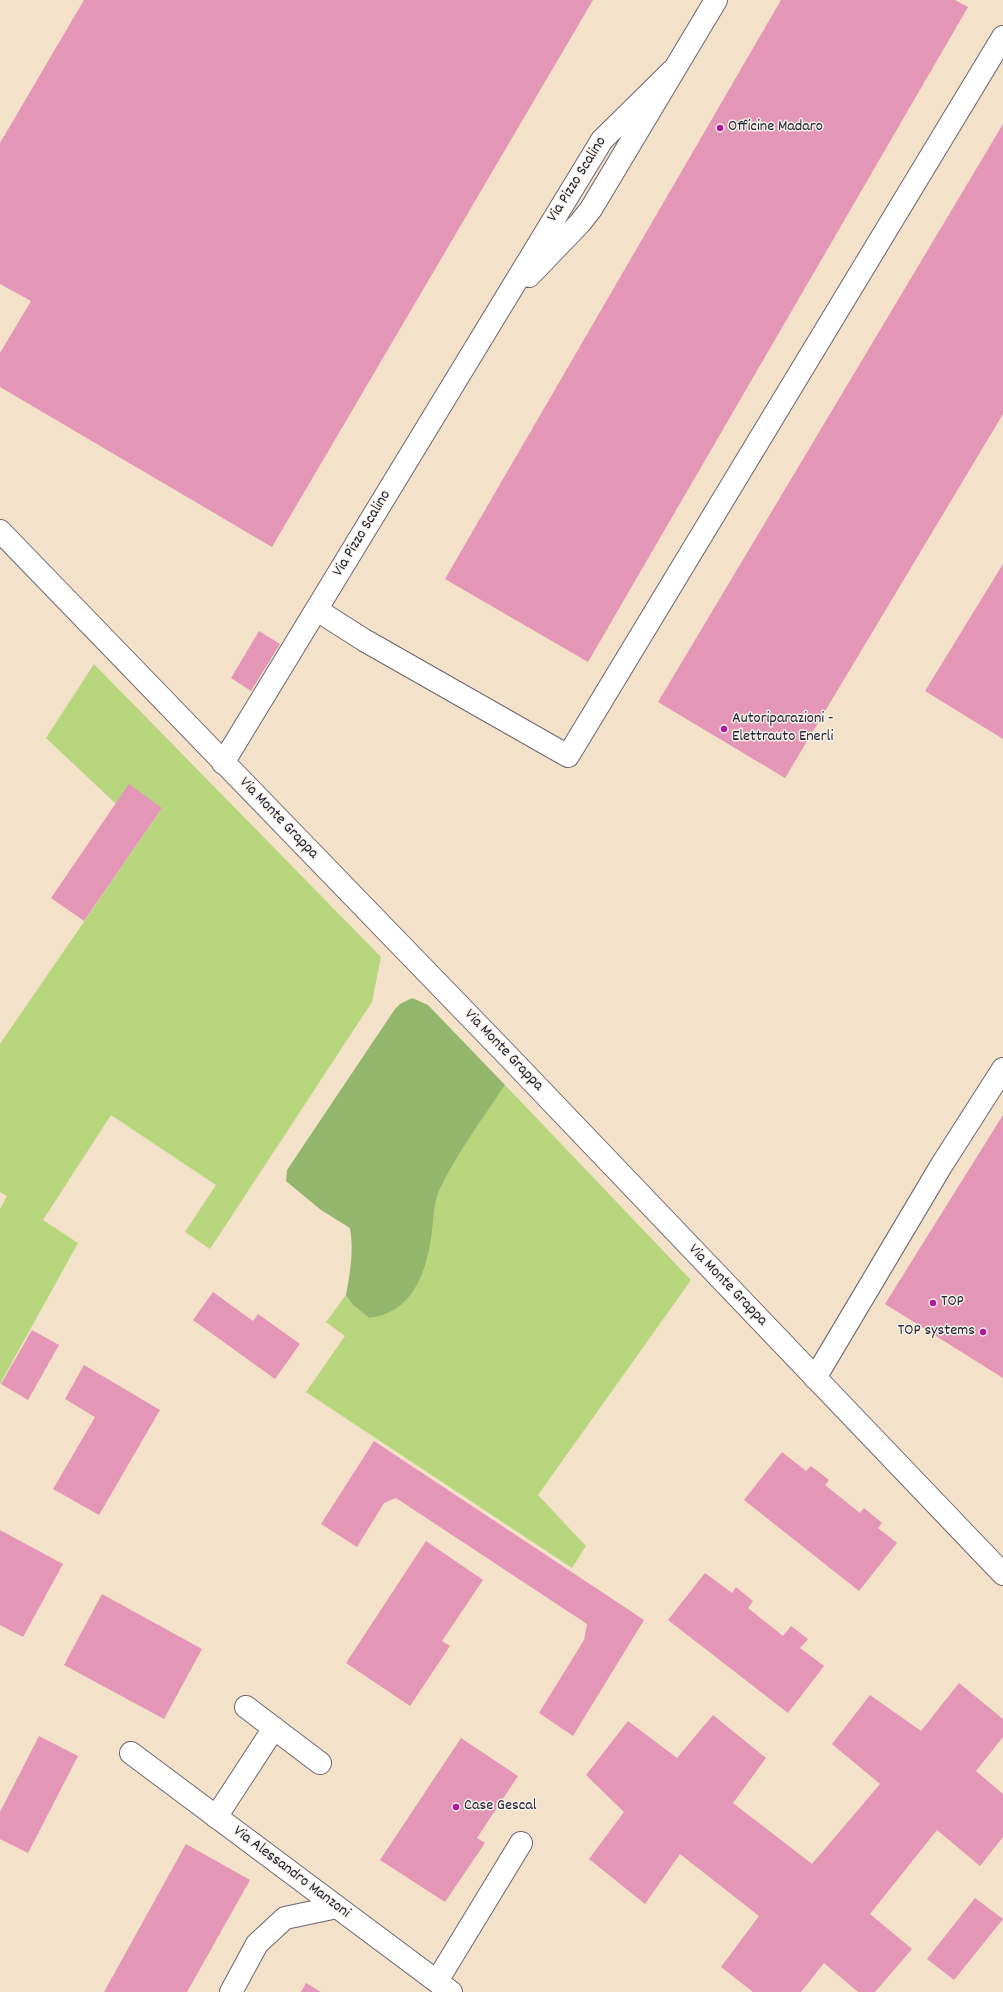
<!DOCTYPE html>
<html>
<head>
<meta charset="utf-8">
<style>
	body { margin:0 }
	canvas { display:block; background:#f4e1c9 }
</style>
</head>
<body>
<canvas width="1003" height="1992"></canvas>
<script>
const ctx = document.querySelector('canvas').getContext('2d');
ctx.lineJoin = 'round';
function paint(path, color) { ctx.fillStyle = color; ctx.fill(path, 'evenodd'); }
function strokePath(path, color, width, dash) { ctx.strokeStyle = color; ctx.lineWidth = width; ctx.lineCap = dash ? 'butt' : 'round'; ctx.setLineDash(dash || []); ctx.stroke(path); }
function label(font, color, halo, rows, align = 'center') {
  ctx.font = font + ' Dekko,sans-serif'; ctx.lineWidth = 3; ctx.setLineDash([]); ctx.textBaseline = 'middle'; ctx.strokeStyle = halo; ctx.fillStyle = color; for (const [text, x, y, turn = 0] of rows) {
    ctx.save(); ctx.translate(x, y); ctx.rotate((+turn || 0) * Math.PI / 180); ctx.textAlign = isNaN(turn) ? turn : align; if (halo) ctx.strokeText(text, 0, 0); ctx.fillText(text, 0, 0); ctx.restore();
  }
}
paint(new Path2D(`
	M94 664 381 957 372 1002 210 1249 185 1232 216 1185 111 1115 43 1220 78 1243 0 1384V1209L7 1196 0 1192V1044L162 808 116 804 46 738Z
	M505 1085 691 1280 538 1495 586 1546 572 1568 306 1392 345 1336 326 1322 346 1295 352 1304 369 1318C409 1313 425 1274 431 1239 434 1223 433 1205 439 1191 457 1154 482 1119 505 1085Z`), '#b7d57c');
paint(new Path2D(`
	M412 998 428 1005 505 1085C483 1118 456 1155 439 1191 433 1206 434 1223 431 1239 425 1276 411 1313 369 1318L352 1304 346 1295C350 1273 354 1251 350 1228L321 1210 286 1181 287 1170 395 1009 400 1004Z`), '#91b66c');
paint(new Path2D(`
	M84 0H593L272 547 0 387V353L31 301 0 284V143Z
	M781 0H955L968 7 588 662 445 579Z
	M1003 124V414L785 778 658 702Z
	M1003 564V739L925 691Z
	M259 631 280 644 251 691 231 678Z
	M129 784 162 808 84 921 51 898Z
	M1003 1115V1378L885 1304Z
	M213 1292 253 1321 258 1314 300 1344 275 1379 193 1320Z
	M32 1330 59 1345 28 1400 1 1384Z
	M84 1365 160 1410 99 1515 53 1489 95 1417 65 1399Z
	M374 1441 644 1620 573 1736 539 1713 584 1640 587 1624 396 1498 384 1503 357 1547 321 1524Z
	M782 1452 806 1471 811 1466 829 1480 825 1485 860 1513 864 1508 882 1523 878 1528 897 1543 859 1591 744 1500Z
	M0 1530 63 1564 23 1637 0 1625Z
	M426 1541 483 1580 442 1641 450 1646 410 1706 346 1663Z
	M705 1573 732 1593 736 1587 753 1601 748 1608 783 1636 791 1626 808 1639 800 1648 824 1666 788 1713 668 1620Z
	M102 1594 202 1649 164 1719 64 1665Z
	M959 1683 1003 1719V1737L976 1771 1003 1794V1837L980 1866 937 1830 870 1914 912 1949 875 1992H858L824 1963 801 1992H753L721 1967 759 1916 680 1854 645 1904 589 1859 624 1812 586 1775 628 1721 677 1758 713 1715 766 1758 733 1803 812 1864 880 1784 832 1744 870 1695 921 1731Z
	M39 1736 78 1756 28 1853 0 1839V1812Z
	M461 1738 518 1776 477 1838 485 1843 445 1902 380 1860Z
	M186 1844 250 1880 187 1992H104Z
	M975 1898 1003 1919 954 1980 927 1959Z
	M306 1983 321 1992H301Z`), '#e396b6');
const minor = new Path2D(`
	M529 276 580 223 591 209 716 0
	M0 531 509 1057 1003 1574
	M317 610 364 640 568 756 1003 37
	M223 763 602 140 672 71
	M815 1378 941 1166 1003 1069
	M246 1707 320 1763
	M131 1753 451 1992
	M216 1817 274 1728
	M437 1981 521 1843
	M231 1992 257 1944 285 1918 337 1907`);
strokePath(minor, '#6c656d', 24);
strokePath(minor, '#fff', 22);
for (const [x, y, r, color] of [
	[720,128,4,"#b5179e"],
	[724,729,4,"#b5179e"],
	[933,1303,4,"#b5179e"],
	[983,1332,4,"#b5179e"],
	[456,1807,4,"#b5179e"]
]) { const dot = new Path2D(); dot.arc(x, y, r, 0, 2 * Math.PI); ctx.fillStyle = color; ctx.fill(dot); strokePath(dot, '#f7f3e8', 1.5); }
label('16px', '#22223b', '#f7f3e8', [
	["Officine Madaro",728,128],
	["Autoriparazioni -",732,720],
	["Elettrauto Enerli",732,738],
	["TOP",941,1303],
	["TOP systems",975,1332,"right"],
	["Case Gescal",464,1807]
], 'left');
label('16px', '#22223b', '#f7f3e8', [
	["Via Pizzo Scalino",578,180,-58],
	["Via Pizzo Scalino",363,534,-59],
	["Via Monte Grappa",278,819,46],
	["Via Monte Grappa",503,1051,46],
	["Via Monte Grappa",727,1286,46],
	["Via Alessandro Manzoni",291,1873,37]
]);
</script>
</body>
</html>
